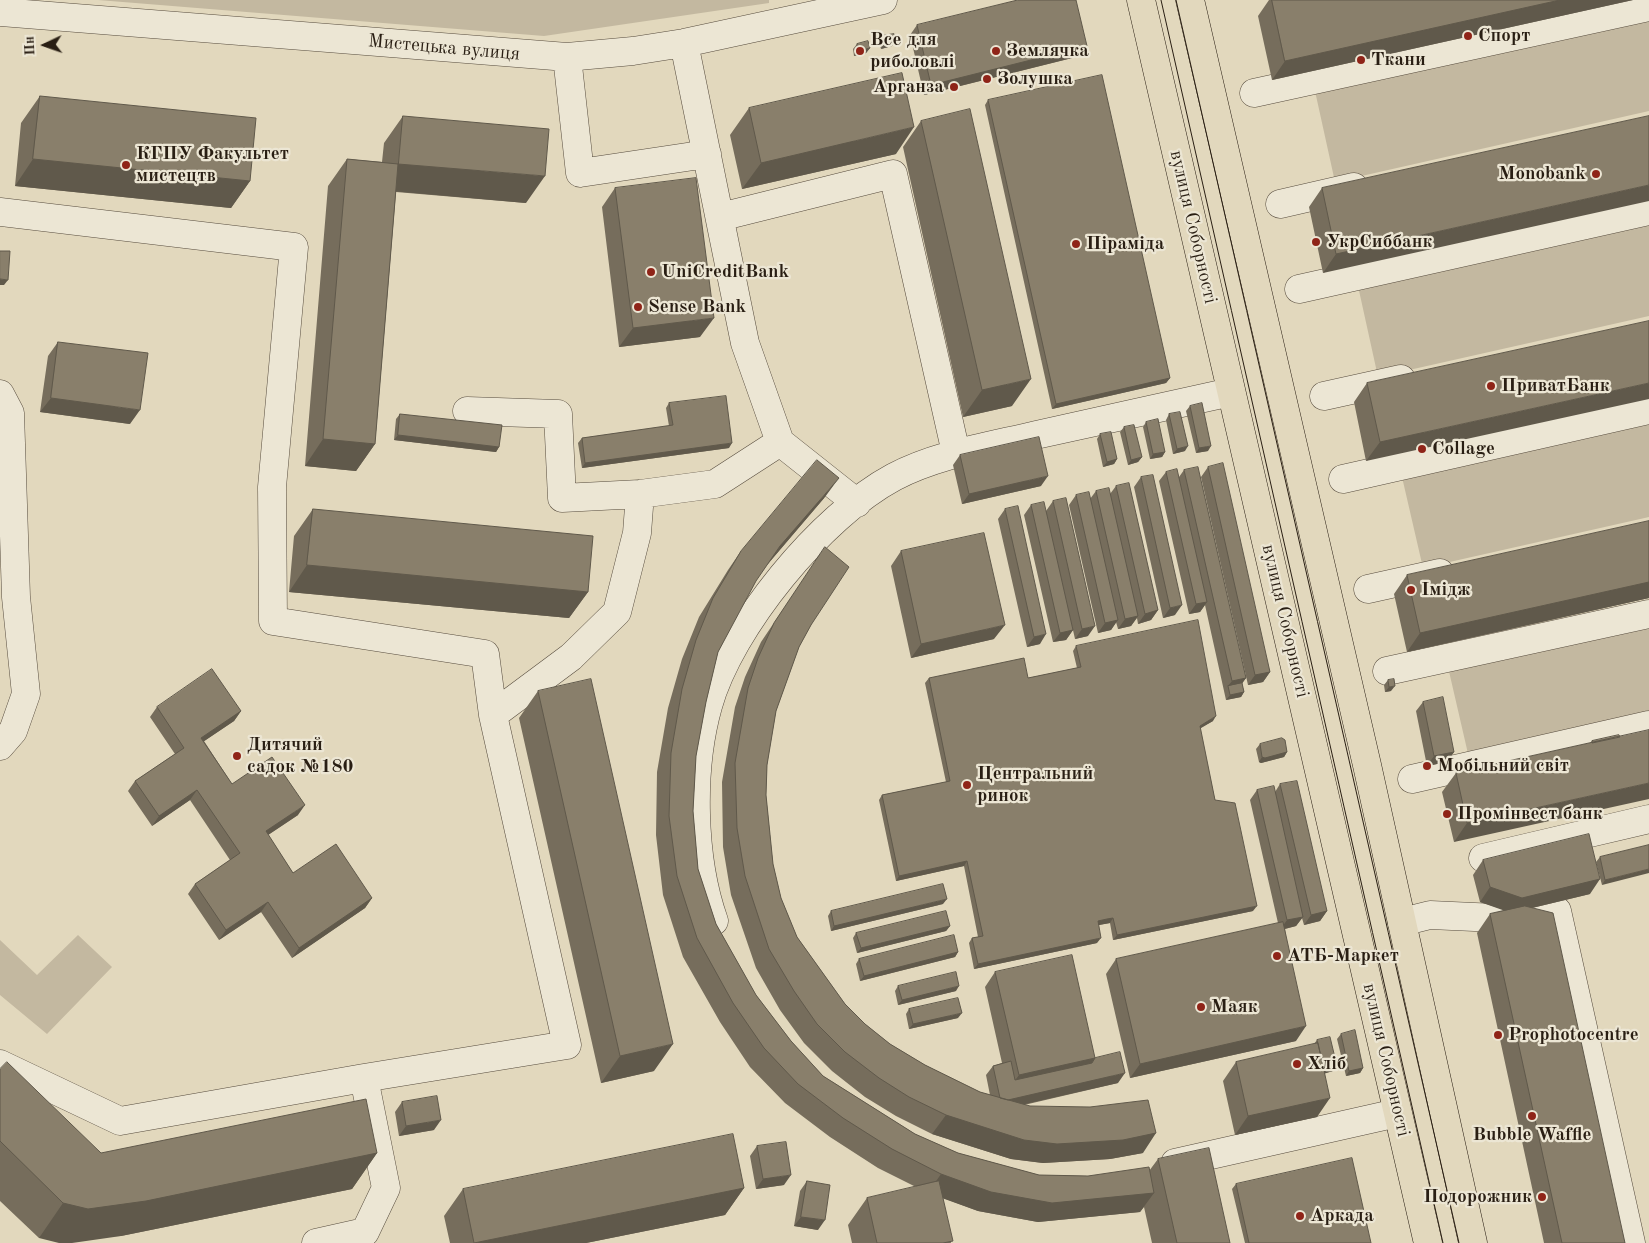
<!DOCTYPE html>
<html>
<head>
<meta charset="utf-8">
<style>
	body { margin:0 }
	#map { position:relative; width:1649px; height:1243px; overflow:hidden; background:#e2d8bd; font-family:"Old Standard TT",serif }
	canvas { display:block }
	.north { position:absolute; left:20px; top:20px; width:50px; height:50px; -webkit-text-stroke:4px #ece6d4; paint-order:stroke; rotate:267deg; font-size:14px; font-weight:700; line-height:20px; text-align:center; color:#291e13 }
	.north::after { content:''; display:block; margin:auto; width:18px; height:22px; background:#291e13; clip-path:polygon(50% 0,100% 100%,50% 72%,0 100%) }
</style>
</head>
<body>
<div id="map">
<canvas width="1649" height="1243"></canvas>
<div class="north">Пн</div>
</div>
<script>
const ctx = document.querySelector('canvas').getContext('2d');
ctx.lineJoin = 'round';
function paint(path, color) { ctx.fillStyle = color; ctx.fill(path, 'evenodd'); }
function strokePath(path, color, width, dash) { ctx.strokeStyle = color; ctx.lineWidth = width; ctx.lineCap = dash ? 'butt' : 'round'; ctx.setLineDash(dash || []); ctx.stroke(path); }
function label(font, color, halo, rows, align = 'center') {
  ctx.font = font + ' "Old Standard TT",serif'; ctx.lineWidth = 4.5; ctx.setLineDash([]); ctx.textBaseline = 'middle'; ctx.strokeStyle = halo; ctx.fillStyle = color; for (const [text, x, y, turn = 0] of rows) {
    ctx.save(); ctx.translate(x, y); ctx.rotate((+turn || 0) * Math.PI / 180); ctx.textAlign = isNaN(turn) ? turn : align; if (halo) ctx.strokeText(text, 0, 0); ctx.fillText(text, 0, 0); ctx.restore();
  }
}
paint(new Path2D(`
	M98 0H769V3L544 36Z
	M1649 15V111L1335 182 1315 91Z
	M1649 220V316L1378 377 1358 286Z
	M1649 421V517L1423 568 1402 477Z
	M1649 621V717L1469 758 1448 667Z
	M78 935 112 967 47 1034 0 995V940L37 975Z`), '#c3b8a0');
const minor = new Path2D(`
	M0 12 567 57 633 51 684 43 883 0
	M684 43 745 343 780 442 857 503
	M567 57 580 173 707 154
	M1254 93 1649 7
	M1280 204 1354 187
	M0 212 294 247 272 487 273 621 485 654 493 715 567 1045 364 1078 386 1188 365 1232 316 1243
	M720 217 893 174 956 453
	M1299 289 1649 211
	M0 394 10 413 16 597 26 694 13 731 0 746
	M1324 396 1401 379
	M467 411 558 414 562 498 640 494 715 484 780 442
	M1343 479 1649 410
	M1368 589 1440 573
	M1387 671 1649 614
	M493 715 571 657 617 612 637 533 640 494
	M1412 779 1649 725
	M1483 858 1649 819
	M714 921C692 859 690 770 708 706 730 627 821 516 894 477 935 455 990 446 1036 435 1101 421 1166 406 1231 392
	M1402 922 1430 915 1519 919 1557 911 1631 1243
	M0 1064 120 1121 364 1078
	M1175 1163 1397 1113`);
const major = new Path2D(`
	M1141 0 1428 1243
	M1190 0 1367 765 1473 1243`);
strokePath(minor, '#574c3e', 29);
strokePath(major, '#291e13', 29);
strokePath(minor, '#ece6d4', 28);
strokePath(major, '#e2d8bd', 28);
strokePath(new Path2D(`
	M1161 0 1443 1243
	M1176 0 1459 1243`), '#291e13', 1);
paint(new Path2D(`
	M1269 0H1633L1272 80 1258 16Z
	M917 25 1080 56 924 95 910 35Z
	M882 36 892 46 881 49 879 41Z
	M857 44 870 48 866 53 854 56 853 49Z
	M40 96 250 181 231 208 15 186 21 123Z
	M988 100 1170 378 1166 383 1052 409 985 105Z
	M749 108 896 154 742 189 730 135Z
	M403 116 526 203 396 192 375 444 356 471 305 466 328 186 347 159 382 162 384 143Z
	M1649 116 1323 273 1309 207 1322 188Z
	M921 121 1012 406 963 417 903 147Z
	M615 188 700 337 619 347 602 207Z
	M1649 321 1366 461 1354 402 1367 383Z
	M58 342 130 424 40 412 48 356Z
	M669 403 729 448 582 468 578 443 582 438 669 426 666 408Z
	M1190 406 1208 451 1196 453 1186 411Z
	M400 414 499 447 496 452 394 440 396 419Z
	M1169 414 1185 451 1173 454 1166 420Z
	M1146 422 1165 452 1162 457 1150 459 1143 427Z
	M1124 427 1142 457 1138 462 1128 465 1120 432Z
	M1100 434 1117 459 1114 464 1103 467 1097 439Z
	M960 455 1041 486 962 504 953 465Z
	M1208 467 1270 672 1263 682 1248 685 1201 477Z
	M1184 470 1246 678 1242 683 1244 692 1241 697 1226 700 1205 605 1200 612 1189 614 1159 481 1166 472 1179 477Z
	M1141 477 1175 615 1163 618 1134 487Z
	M1116 486 1158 610 1151 620 1138 624 1137 618 1131 626 1118 629 1116 622 1111 630 1098 633 1069 505 1076 495 1090 499 1096 491 1110 494Z
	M825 497 767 565 755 581 718 652 706 702 696 756 693 811 698 869 716 924 756 995 791 1041 823 1076 915 1134 958 1153 1039 1175 1088 1176 1149 1171 1158 1159 1230 1243H1152L1144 1207 1140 1212 1038 1222 978 1211 943 1198 951 1243H852L848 1225 867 1198 916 1187 878 1168 830 1137 785 1103 750 1067 720 1022 683 957 663 895 656 835 657 772 668 708 682 659 699 617 728 570 741 551Z
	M1053 501 1088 636 1075 639 1068 608 1073 630 1066 640 1053 642 1024 515 1031 505 1046 511Z
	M313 509 588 592 569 618 289 592 294 536Z
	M1005 509 1040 644 1027 647 998 519Z
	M1649 521V598L1407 652 1394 594 1407 575Z
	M825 547 811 625 799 647 776 711 767 765 766 795 773 864 781 898 797 937 845 1004 865 1024 890 1044 925 1065 980 1092 990 1095 986 1075 993 1066 1002 1063 985 987 995 972 1095 1058 1118 1083 1024 1105 1143 1153 1110 1159 1043 1163 1011 1159 932 1134 896 1116 865 1097 832 1071 804 1043 780 1010 756 968 731 895 723 847 722 782 735 707 745 677 761 642Z
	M901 551 994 639 911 658 891 566Z
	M1076 646 1213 721 1200 728 1215 800 1253 911 1113 940 1110 923 1098 925 1097 943 974 969 969 943 972 938 978 937 964 866 896 881 879 800 882 795 946 782 925 683 929 678H1028L1077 668 1073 651Z
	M1388 680 1391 691 1385 692 1384 685Z
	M538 691 654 1071 601 1083 519 718Z
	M1423 702 1454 752 1447 762 1427 766 1416 711Z
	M157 707 241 711 234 721 204 741 232 784 298 815 268 835 293 873 372 898 365 908 292 958 261 912 219 940 188 894 195 884 230 860 190 800 152 826 128 791 135 781 175 754 150 717Z
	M1620 737 1454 842 1442 792 1456 773 1590 743 1592 741Z
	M1260 744 1287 752 1284 757 1261 763 1259 762 1256 749Z
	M1280 784 1327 911 1320 921 1304 925 1302 918 1296 926 1285 929 1296 1041 1130 1078 1106 974 1116 959 1278 923 1250 800 1257 790 1275 792Z
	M1649 845 1602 885 1596 862 1600 857Z
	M1483 860 1590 894 1532 908 1625 1243H1544L1477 933 1490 914 1505 910 1480 902 1473 875Z
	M943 904 831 931 828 916 831 911Z
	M950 926 946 931 857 953 853 938 856 933Z
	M958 952 955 957 860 981 856 964 859 959Z
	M898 986 956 991 898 1005 895 991Z
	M909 1009 958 1018 909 1029 906 1014Z
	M1341 1034 1363 1068 1360 1073 1346 1076 1337 1039Z
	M1317 1040 1333 1071 1325 1073 1317 1117 1235 1135 1223 1081 1236 1062 1314 1044Z
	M0 1069 101 1153H377L352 1189 121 1236 39 1238 0 1201Z
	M402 1102 434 1130 399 1136 395 1112Z
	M757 1146 784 1185 756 1189 750 1156Z
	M807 1181 818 1230 794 1226 800 1191Z
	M1236 1184 1371 1243H1245L1232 1189Z
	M744 1188 725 1215 586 1243H450L444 1216 463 1189Z`), '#766d5c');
paint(new Path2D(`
	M1560 0H1633L1272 80 1285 61Z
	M895 41 892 46 881 49 884 44Z
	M1087 46 1080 56 924 95 931 85Z
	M870 48 866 53 854 56 858 51Z
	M914 127 896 154 742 189 761 163Z
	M33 159 250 181 231 208 15 186Z
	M398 164 545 176 526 203 380 190Z
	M1649 185V201L1323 273 1336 254Z
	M0 279 8 280 4 285H0Z
	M714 318 700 337 619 347 633 328Z
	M1170 378 1166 383 1052 409 1056 404Z
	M1031 379 1012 406 963 417 982 390Z
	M1649 383V399L1366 461 1380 442Z
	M51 398 140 410 130 424 40 412Z
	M398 435 499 447 496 452 394 440Z
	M323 439 375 444 356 471 305 466Z
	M732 443 729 448 582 468 585 463Z
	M1188 446 1185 451 1173 454 1177 449Z
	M1211 446 1208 451 1196 453 1199 448Z
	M1165 452 1162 457 1150 459 1153 454Z
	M1142 457 1138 462 1128 465 1131 460Z
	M1117 459 1114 464 1103 467 1107 462Z
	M1048 476 1041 486 962 504 969 494Z
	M839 478 825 497 767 565 780 546Z
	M307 565 588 592 569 618 289 592Z
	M1649 582V598L1407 652 1420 633Z
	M1207 602 1200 612 1189 614 1196 604Z
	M1182 605 1175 615 1163 618 1170 608Z
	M1158 610 1151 620 1138 624 1145 614Z
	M1138 616 1131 626 1118 629 1125 619Z
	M1118 620 1111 630 1098 633 1105 623Z
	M1005 625 994 639 911 658 921 644Z
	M1095 626 1088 636 1075 639 1082 629Z
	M1073 630 1066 640 1053 642 1060 633Z
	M1046 634 1040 644 1027 647 1034 637Z
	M1270 672 1263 682 1248 685 1255 675Z
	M1246 678 1239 688 1228 686 1232 681Z
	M1395 686 1391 691 1385 692 1389 687Z
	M1244 692 1241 697 1226 700 1230 695Z
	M241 711 234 721 194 748 201 738Z
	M1216 716 1213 721 1196 731 1200 726Z
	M1287 752 1284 757 1261 763 1259 762 1262 757Z
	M1454 752 1447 762 1427 766 1434 756Z
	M1649 783V799L1454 842 1467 823Z
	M197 790 190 800 152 826 159 816Z
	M305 805 298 815 259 841 266 831Z
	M967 861 964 866 896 881 899 876Z
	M1649 869V873L1602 885 1605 880Z
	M1600 879 1590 894 1511 913 1480 902 1490 887Z
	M372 898 365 908 292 958 299 948Z
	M947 899 943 904 831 931 834 926Z
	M268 902 261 912 219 940 226 930Z
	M1257 906 1253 911 1113 940 1117 935Z
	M1327 911 1320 921 1304 925 1311 915Z
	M1303 917 1296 926 1280 930 1287 920Z
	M1113 918 1110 923 1094 926 1098 921Z
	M950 926 946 931 857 953 861 948Z
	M1101 938 1097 943 974 969 978 964Z
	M958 952 955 957 860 981 864 976Z
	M959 986 956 991 898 1005 902 1000Z
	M962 1013 958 1018 909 1029 913 1024Z
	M1306 1026 1296 1041 1130 1078 1140 1064Z
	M673 1044 654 1071 601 1083 620 1056Z
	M1095 1058 1085 1073 1008 1090 1019 1075Z
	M1337 1066 1333 1071 1320 1075 1324 1070Z
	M1363 1068 1360 1073 1346 1076 1349 1071Z
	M1125 1073 1118 1083 994 1111 1001 1101Z
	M1330 1098 1317 1117 1235 1135 1248 1116Z
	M946 1115 1156 1133 1143 1153 1110 1159 1043 1163 1011 1159 932 1134Z
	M441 1120 434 1130 399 1136 406 1126Z
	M377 1153 352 1189 121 1236 72 1243H59L39 1238 63 1203Z
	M941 1174 1154 1193 1140 1212 1038 1222 978 1211 928 1193Z
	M791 1175 784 1185 756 1189 763 1179Z
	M744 1188 725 1215 586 1243H474Z
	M801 1217 825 1220 818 1230 794 1226Z`), '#60594b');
const building = new Path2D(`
	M1018 0H1076L1087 46 931 85 917 25Z
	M1272 0H1560L1285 61Z
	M894 34 895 41 884 44 882 36Z
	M868 41 870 48 858 51 857 44Z
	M902 73 914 127 761 163 749 108Z
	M1102 75 1170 378 1056 404 988 100Z
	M40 96 256 118 250 181 33 159Z
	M970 109 1031 379 982 390 921 121Z
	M403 116 549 129 545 176 398 164 375 444 323 439 347 159 398 164Z
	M1649 116V185L1336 254 1322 188Z
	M696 178 714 318 633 328 615 188Z
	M0 251H10L8 280 0 279Z
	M1649 321V383L1380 442 1367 383Z
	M58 342 148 353 140 410 51 398Z
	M726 396 732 443 585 463 582 438 673 425 669 403Z
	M1202 403 1211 446 1199 448 1190 406Z
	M1180 412 1188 446 1177 449 1169 414Z
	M400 414 502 425 499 447 398 435Z
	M1158 419 1165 452 1153 454 1146 422Z
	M1134 425 1142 457 1131 460 1124 427Z
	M1111 432 1117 459 1107 462 1100 434Z
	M1039 437 1048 476 969 494 960 455Z
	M817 460 839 478 780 546 756 581 718 652 706 702 696 756 693 811 698 869 716 924 756 995 791 1041 823 1076 915 1134 958 1153 1039 1175 1088 1176 1149 1167 1154 1193 1052 1203 991 1192 941 1174 892 1149 843 1118 798 1084 764 1048 733 1003 697 938 677 876 669 816 671 753 682 689 696 640 713 598 741 551Z
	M1223 463 1270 672 1255 675 1208 467Z
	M1198 467 1246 678 1232 681 1184 470Z
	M1177 469 1207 602 1196 604 1166 472Z
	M1153 475 1182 605 1170 608 1141 477Z
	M1129 483 1158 610 1145 614 1116 486Z
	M1109 488 1138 616 1125 619 1096 491Z
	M1089 492 1118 620 1105 623 1076 495Z
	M1066 498 1095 626 1082 629 1053 501Z
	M1044 502 1073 630 1060 633 1031 505Z
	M1018 506 1046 634 1034 637 1005 509Z
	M313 509 593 536 588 592 307 565Z
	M1649 521V582L1420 633 1407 575Z
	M984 533 1005 625 921 644 901 551Z
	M825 547 849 567 811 625 799 647 776 711 767 765 766 795 773 864 781 898 797 937 845 1004 865 1024 890 1044 925 1065 980 1092 1030 1106 1090 1107 1148 1100 1156 1133 1123 1140 1057 1144 1024 1140 946 1115 909 1097 879 1078 845 1052 817 1024 794 991 769 949 745 876 737 828 735 763 748 688 758 658 774 623Z
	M1198 620 1216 716 1200 726 1215 800 1235 803 1257 906 1117 935 1113 918 1107 919 1098 921 1101 938 978 964 972 938 983 936 967 861 899 876 882 795 950 781 929 678 1024 658 1028 678 1081 667 1076 646Z
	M212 669 241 711 201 738 232 784 272 757 305 805 266 831 293 873 336 844 372 898 299 948 268 902 226 930 195 884 240 853 197 790 159 816 135 781 184 748 157 707Z
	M591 679 673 1044 620 1056 538 691Z
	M1394 679 1395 686 1389 687 1388 680Z
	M1242 683 1244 692 1230 695 1228 686Z
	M1443 697 1454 752 1434 756 1423 702Z
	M1649 730V783L1467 823 1456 773Z
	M1619 735 1620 737 1592 743V741Z
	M1282 738 1285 740 1287 752 1265 758 1262 757 1260 744Z
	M1297 781 1327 911 1311 915 1280 784Z
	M1274 786 1303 917 1287 920 1257 790Z
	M1589 834 1600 879 1522 898 1490 887 1483 860Z
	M1649 845V869L1605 880 1600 857Z
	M943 884 947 899 834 926 831 911Z
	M1525 906 1553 913 1625 1243H1562L1490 914Z
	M946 911 950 926 861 948 856 933Z
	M1283 922 1306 1026 1140 1064 1116 959Z
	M954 935 958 952 864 976 859 959Z
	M1072 955 1095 1058 1019 1075 995 972Z
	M956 972 959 986 902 1000 898 986Z
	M958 998 962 1013 913 1024 909 1009Z
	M1355 1030 1363 1068 1349 1071 1341 1034Z
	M1330 1037 1337 1066 1324 1069 1317 1040Z
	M1318 1043 1330 1098 1248 1116 1236 1062Z
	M1120 1052 1125 1073 1008 1100 1000 1098 993 1066 1011 1061 1015 1080 1092 1063 1095 1058Z
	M7 1062 101 1153 366 1099 377 1153 146 1201 88 1209 63 1203 0 1141V1069Z
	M437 1096 441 1120 406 1126 402 1102Z
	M733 1134 744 1188 474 1243 463 1189Z
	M786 1142 791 1175 763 1179 757 1146Z
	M1209 1148 1230 1243H1177L1158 1159Z
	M1352 1158 1371 1243H1249L1236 1184Z
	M807 1181 830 1185 825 1220 801 1217Z
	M939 1181 953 1241 943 1243H877L867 1198Z`);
paint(building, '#897f6b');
strokePath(building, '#60594b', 1);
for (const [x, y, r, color] of [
	[1468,36,5,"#8f2418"],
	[860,51,5,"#8f2418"],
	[996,51,5,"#8f2418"],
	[1361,60,5,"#8f2418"],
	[987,79,5,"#8f2418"],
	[954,87,5,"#8f2418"],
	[126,165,5,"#8f2418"],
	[1596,174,5,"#8f2418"],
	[1316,242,5,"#8f2418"],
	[1076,244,5,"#8f2418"],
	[651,272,5,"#8f2418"],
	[638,307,5,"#8f2418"],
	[1491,386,5,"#8f2418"],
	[1422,449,5,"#8f2418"],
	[1411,590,5,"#8f2418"],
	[237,756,5,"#8f2418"],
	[1427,766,5,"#8f2418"],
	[967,785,5,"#8f2418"],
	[1447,814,5,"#8f2418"],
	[1277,956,5,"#8f2418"],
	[1201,1007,5,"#8f2418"],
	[1498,1035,5,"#8f2418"],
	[1297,1064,5,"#8f2418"],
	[1532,1116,5,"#8f2418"],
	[1542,1197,5,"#8f2418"],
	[1300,1216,5,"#8f2418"]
]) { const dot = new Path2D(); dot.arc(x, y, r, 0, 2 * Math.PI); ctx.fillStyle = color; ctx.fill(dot); strokePath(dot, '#ece6d4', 2); }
label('bold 19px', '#291e13', '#ece6d4', [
	["Спорт",1478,36],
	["Все для",870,40],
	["риболовлі",870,62],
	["Землячка",1006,51],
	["Ткани",1371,60],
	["Золушка",997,79],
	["Арганза",944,87,"right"],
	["КГПУ Факультет",136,154],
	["мистецтв",136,176],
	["Monobank",1586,174,"right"],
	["УкрСиббанк",1326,242],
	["Піраміда",1086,244],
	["UniCreditBank",661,272],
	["Sense Bank",648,307],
	["ПриватБанк",1501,386],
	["Collage",1432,449],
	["Імідж",1421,590],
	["Дитячий",247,745],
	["садок №180",247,767],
	["Мобільний світ",1437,766],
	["Центральний",977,774],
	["ринок",977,796],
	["Промінвест банк",1457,814],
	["АТБ-Маркет",1287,956],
	["Маяк",1211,1007],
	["Prophotocentre",1508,1035],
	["Хліб",1307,1064],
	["Bubble Waffle",1532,1135,"center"],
	["Подорожник",1532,1197,"right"],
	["Аркада",1310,1216]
], 'left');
label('19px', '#291e13', '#ece6d4', [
	["Мистецька вулиця",444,48,5],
	["вулиця Соборності",1193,227,77],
	["вулиця Соборності",1285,621,77],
	["вулиця Соборності",1386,1060,77]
]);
</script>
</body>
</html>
